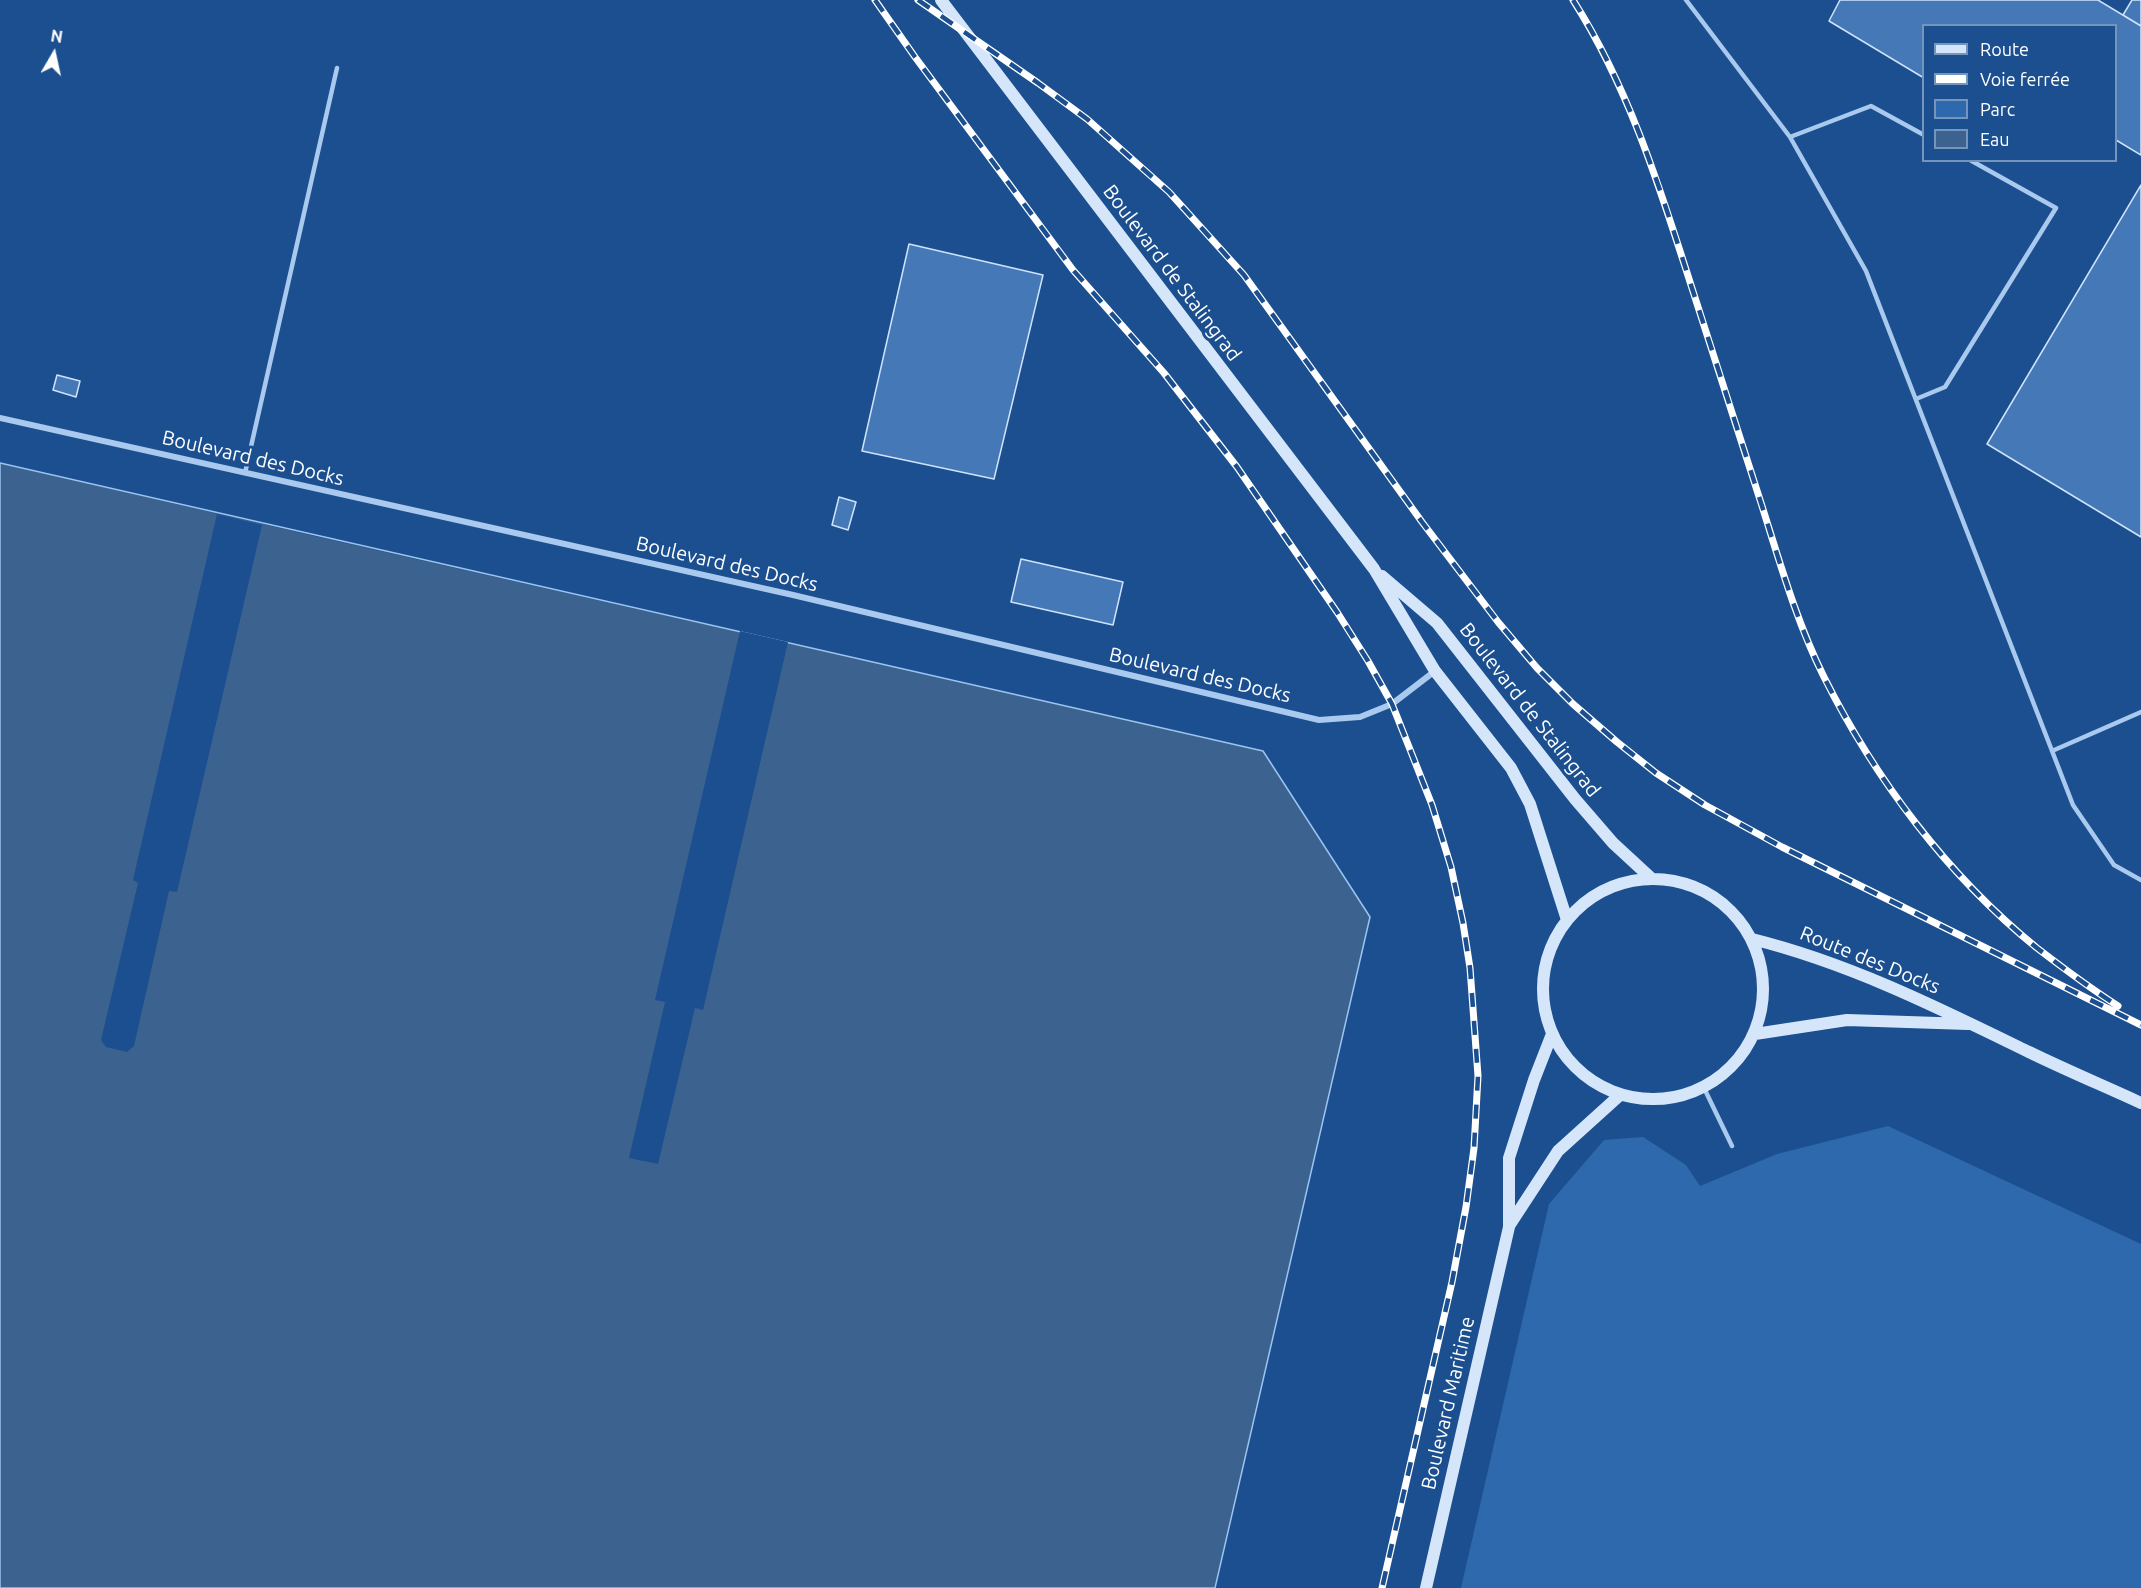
<!DOCTYPE html>
<html>
<head>
<meta charset="utf-8">
<style>
	body { margin:0 }
	#map { position:relative; width:2141px; height:1588px; overflow:hidden; background:#1b4f8f; font-family:Ubuntu,sans-serif }
	canvas { display:block }
	.legend { position:absolute; left:1922px; top:24px; width:195px; height:138px; box-sizing:border-box; background:#1b4f8f; border:2px solid #7695bc; margin:0; padding:8px 10px; list-style:none; font-size:18px; color:#fff }
	.legend li { display:flex; align-items:center; gap:12px; height:30px }
	.legend b { width:30px; border:2px solid #7695bc }
	.north { position:absolute; left:24px; top:24px; width:60px; height:60px; -webkit-text-stroke:4px #1b4f8f; paint-order:stroke; rotate:9deg; font-size:16px; font-weight:700; line-height:24px; text-align:center; color:#fff }
	.north::after { content:''; display:block; margin:auto; width:21px; height:27px; background:#fff; clip-path:polygon(50% 0,100% 100%,50% 72%,0 100%) }
</style>
</head>
<body>
<div id="map">
<canvas width="2141" height="1588"></canvas>
<ul class="legend">
<li><b style="height:8px;background:#d6e6fa"></b>Route</li>
<li><b style="height:8px;background:#fff"></b>Voie ferrée</li>
<li><b style="height:16px;background:#2e69ad"></b>Parc</li>
<li><b style="height:16px;background:#3c6290"></b>Eau</li>
</ul>
<div class="north">N</div>
</div>
<script>
const ctx = document.querySelector('canvas').getContext('2d');
ctx.lineJoin = 'round';
function paint(path, color) { ctx.fillStyle = color; ctx.fill(path, 'evenodd'); }
function strokePath(path, color, width, dash) { ctx.strokeStyle = color; ctx.lineWidth = width; ctx.lineCap = dash ? 'butt' : 'round'; ctx.setLineDash(dash || []); ctx.stroke(path); }
function label(font, color, halo, rows, align = 'center') {
  ctx.font = font + ' Ubuntu,sans-serif'; ctx.lineWidth = 6; ctx.setLineDash([]); ctx.textBaseline = 'middle'; ctx.strokeStyle = halo; ctx.fillStyle = color; for (const [text, x, y, turn = 0] of rows) {
    ctx.save(); ctx.translate(x, y); ctx.rotate((+turn || 0) * Math.PI / 180); ctx.textAlign = isNaN(turn) ? turn : align; if (halo) ctx.strokeText(text, 0, 0); ctx.fillText(text, 0, 0); ctx.restore();
  }
}
paint(new Path2D(`
	M1888 1126 2141 1244V1588H1461L1549 1204 1604 1140 1643 1137 1686 1165 1700 1186 1777 1154Z`), '#2e69ad');
const water = new Path2D(`
	M0 463C420 562 842 654 1263 751L1370 917 1215 1588H0Z`);
paint(water, '#3c6290');
strokePath(water, '#9cc4f0', 1.5);
paint(new Path2D(`
	M217 514 262 525 177 892 169 891 134 1046 127 1052 106 1047 101 1040 138 883 133 880Z
	M740 631 788 642 703 1010 695 1008 658 1164 629 1158 665 1002 655 1000Z`), '#1b4f8f');
const building = new Path2D(`
	M1840 0H2098L2141 26V155L2116 140V26H1924V78L1829 21Z
	M2132 0H2141V26L2123 15Z
	M2141 185V537L1987 444Z
	M909 244 1043 275 994 479 862 451Z
	M57 375 80 381 76 397 53 390Z
	M839 497 856 502 848 530 832 525Z
	M1021 559 1123 582 1113 625 1011 602Z`);
paint(building, '#4478b7');
strokePath(building, '#cfe3fa', 1.5);
strokePath(new Path2D(`
	M1686 0 1790 137 1866 271 2073 805 2114 865 2141 880
	M1790 137 1871 106 1924 135
	M1916 399 1945 387 2056 208 1970 160
	M245 473 337 68
	M2052 751 2141 712
	M1704 1088 1732 1146`), '#a9c9ee', 4.5);
strokePath(new Path2D(`
	M0 418 793 595 1319 720 1360 717 1392 704 1435 671`), '#a9c9ee', 6);
strokePath(new Path2D(`
	M941 0 1374 569 1435 671 1511 768 1530 804 1567 920
	M1382 576 1437 623 1575 799 1613 843 1652 879
	M1543 989a110 110 0 1 1 220 0a110 110 0 1 1-220 0Z
	M1752 939C1849 963 1939 1008 2029 1052 2066 1070 2104 1086 2141 1103
	M1755 1034 1847 1020 1968 1024
	M1509 1226 1558 1151 1620 1095
	M1426 1588 1509 1227V1158L1534 1080 1552 1034`), '#d6e6fa', 12);
const rail = new Path2D(`
	M875 0 915 57 1073 270 1164 373 1237 467 1337 612 1368 661 1392 704 1432 805 1451 867 1463 923 1470 968 1478 1076 1474 1148 1466 1207 1452 1282 1382 1588
	M918 0 1038 83 1087 119 1169 192 1244 275 1422 522 1498 622 1537 668 1573 704 1617 742 1656 773 1705 805 1782 847 2141 1025
	M1573 0C1628 86 1659 185 1690 282 1714 356 1738 431 1762 506 1780 563 1797 623 1824 677 1875 779 1948 876 2037 948 2063 968 2090 988 2118 1006`);
strokePath(rail, '#fff', 7);
strokePath(rail, '#1b4f8f', 4.5, [14]);
label('20px', '#fff', '#1b4f8f', [
	["Boulevard de Stalingrad",1172,273,53],
	["Boulevard des Docks",253,458,13],
	["Boulevard des Docks",727,564,13],
	["Boulevard des Docks",1200,675,13],
	["Boulevard de Stalingrad",1530,710,52],
	["Route des Docks",1870,960,22],
	["Boulevard Maritime",1448,1403,-77]
]);
</script>
</body>
</html>
